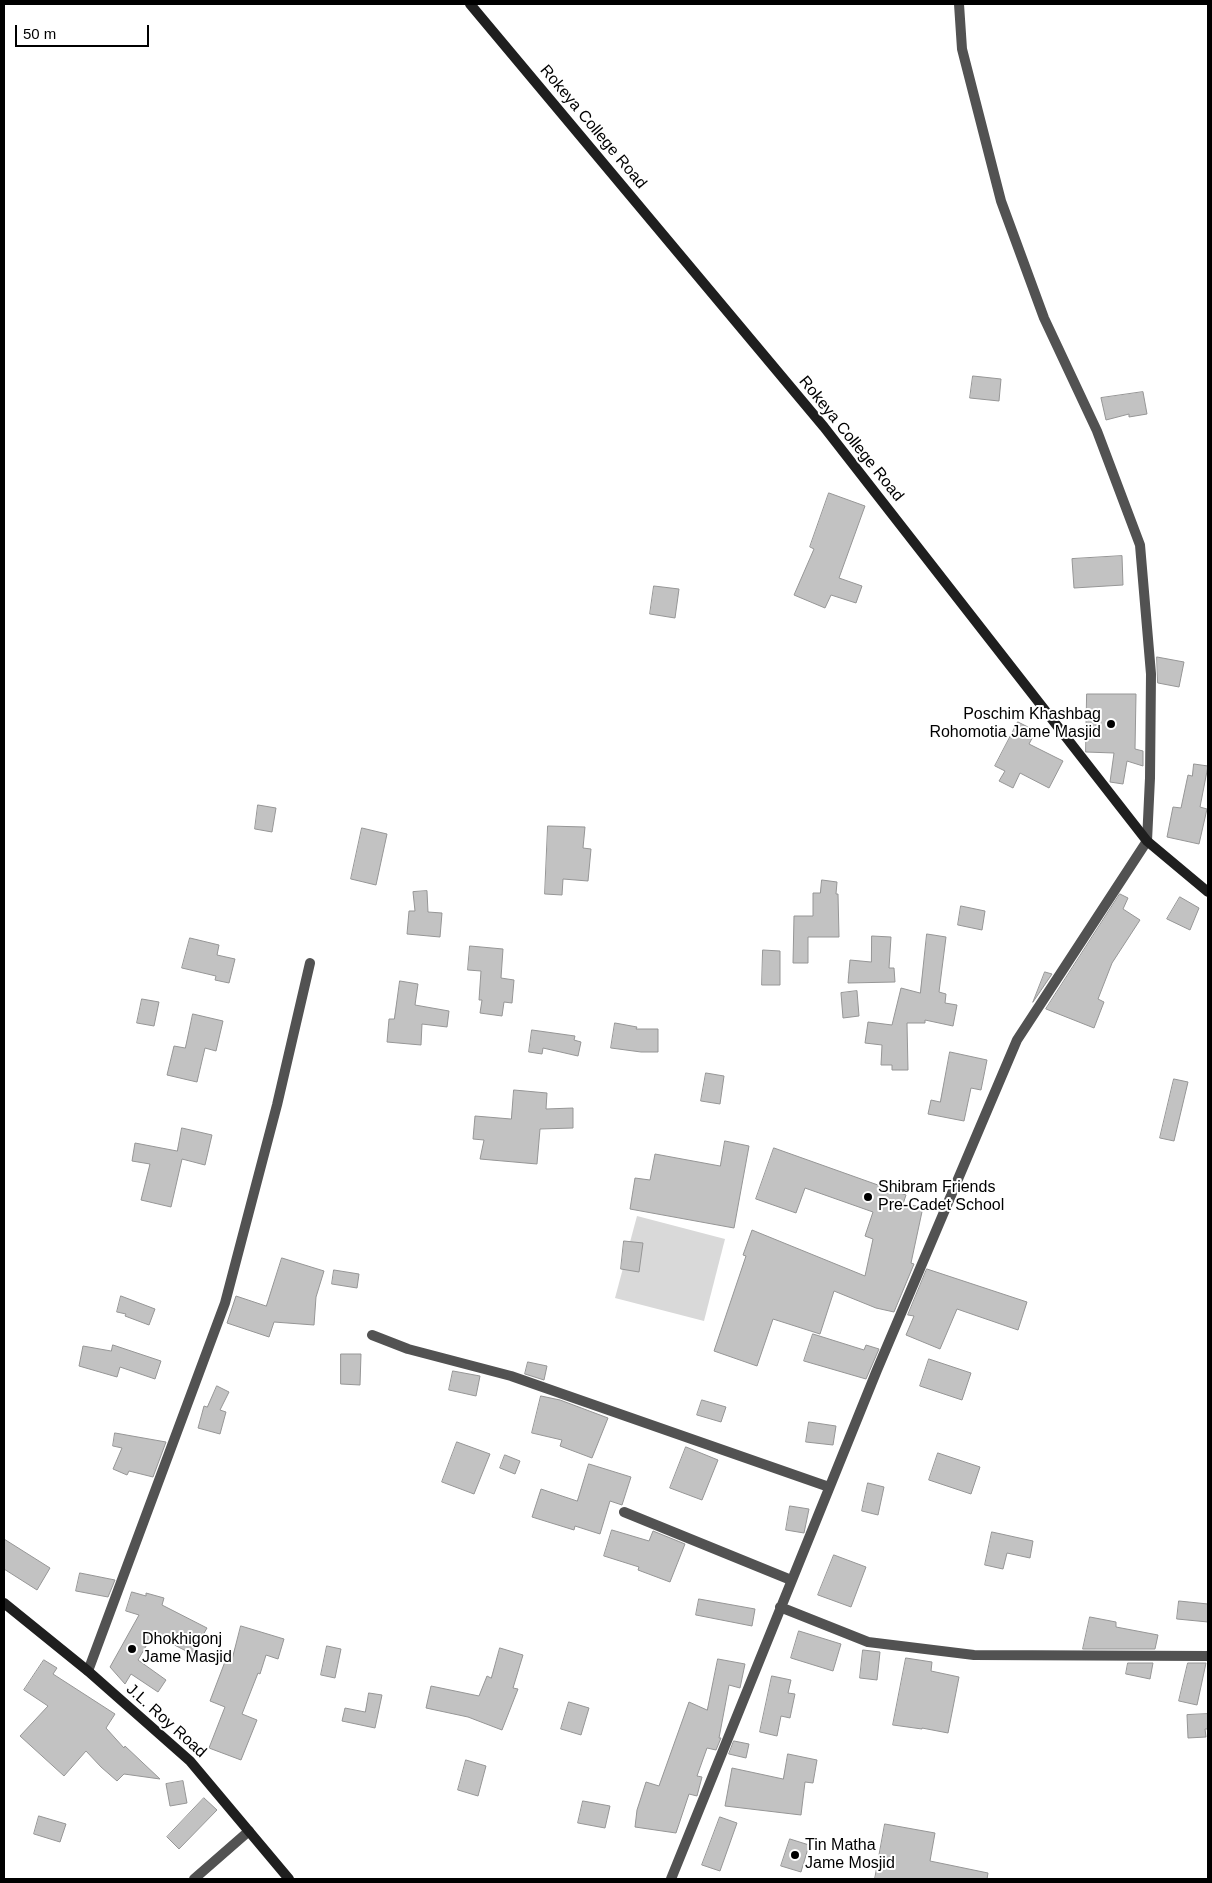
<!DOCTYPE html>
<html>
<head>
<meta charset="utf-8">
<style>
	body { margin:0 }
	#map { position:relative; width:1212px; height:1883px; overflow:hidden; background:#fff; font-family:Helvetica,sans-serif }
	canvas { display:block }
	.frame { position:absolute; inset:0; border:5px solid #000; pointer-events:none }
	.scale { position:absolute; left:15px; top:25px; width:134px; height:22px; box-sizing:border-box; border:2px solid #000; border-top:0; padding-left:6px; font-size:15px; line-height:18px; white-space:nowrap; color:#000; -webkit-text-stroke:4px #fff; paint-order:stroke }
</style>
</head>
<body>
<div id="map">
<canvas width="1212" height="1883"></canvas>
<div class="frame"></div>
<div class="scale">50 m</div>
</div>
<script>
const ctx = document.querySelector('canvas').getContext('2d');
ctx.lineJoin = 'round';
function paint(path, color) { ctx.fillStyle = color; ctx.fill(path, 'evenodd'); }
function strokePath(path, color, width, dash) { ctx.strokeStyle = color; ctx.lineWidth = width; ctx.lineCap = dash ? 'butt' : 'round'; ctx.setLineDash(dash || []); ctx.stroke(path); }
function label(font, color, halo, rows, align = 'center') {
  ctx.font = font + ' Helvetica,sans-serif'; ctx.lineWidth = 4; ctx.setLineDash([]); ctx.textBaseline = 'middle'; ctx.strokeStyle = halo; ctx.fillStyle = color; for (const [text, x, y, turn = 0] of rows) {
    ctx.save(); ctx.translate(x, y); ctx.rotate((+turn || 0) * Math.PI / 180); ctx.textAlign = isNaN(turn) ? turn : align; if (halo) ctx.strokeText(text, 0, 0); ctx.fillText(text, 0, 0); ctx.restore();
  }
}
paint(new Path2D(`
	M637 1216 725 1239 704 1321 615 1298Z`), '#d9d9d9');
const building = new Path2D(`
	M973 376 1001 379 999 401 970 398Z
	M1143 392 1147 414 1129 417V414L1106 420 1101 398Z
	M829 493 865 506 839 578 862 586 856 603 831 595 825 608 794 595 814 549 810 547Z
	M1122 556 1123 585 1074 588 1072 559Z
	M654 586 679 589 675 618 650 614Z
	M1157 657 1184 662 1179 687 1158 683Z
	M1087 694H1136L1135 749 1143 751V766L1127 761 1123 784 1110 782 1114 753 1086 752Z
	M1018 722 1036 731 1029 744 1063 761 1049 788 1020 773 1013 788 999 781 1005 771 995 766Z
	M1194 764 1208 766 1200 807 1207 809 1199 844 1167 837 1173 807 1181 808 1188 775 1192 776Z
	M258 805 276 808 272 832 255 829Z
	M548 826 585 827 583 848 591 849 588 881 563 879 562 895 545 894Z
	M362 828 387 834 376 885 351 879Z
	M822 880 837 882 836 894H838L839 937H808V963H793L794 916H813V893H820Z
	M427 891 428 912 442 913 440 937 407 934 409 911H415L413 892Z
	M1120 894 1128 898 1123 909 1140 920 1112 963 1098 999 1104 1002 1094 1028 1046 1009Z
	M1180 897 1199 908 1190 930 1167 919Z
	M961 906 985 911 982 930 958 925Z
	M927 934 946 937 939 992 946 994 945 1003 957 1005 953 1026 925 1020V1023H907L908 1070H892V1065H881L882 1045 865 1043 868 1022 892 1025 901 988 920 993Z
	M872 936 891 937 889 968H894L895 982 848 983 850 960 871 962Z
	M190 938 219 945 217 955 235 959 229 983 215 980 216 976 182 968Z
	M470 946 503 949 501 978 514 980 512 1003 504 1002 502 1016 480 1013 482 1000H479L481 971 468 970Z
	M763 950 780 951V985H762Z
	M1045 972 1052 974 1033 1002Z
	M400 981 418 984 415 1005 449 1011 447 1027 422 1024 421 1045 387 1042 389 1019H394Z
	M857 991 859 1016 843 1018 841 993Z
	M142 999 159 1002 154 1026 137 1023Z
	M193 1014 223 1021 216 1051 205 1048 197 1082 167 1075 174 1046 185 1048Z
	M615 1023 637 1027 636 1029H658V1052H641L611 1048Z
	M532 1030 575 1036 574 1040 581 1042 578 1056 543 1048 542 1054 529 1052Z
	M950 1052 987 1060 981 1090 971 1088 964 1121 928 1114 931 1100 940 1102Z
	M706 1073 724 1076 720 1104 701 1101Z
	M1174 1079 1188 1082 1174 1141 1160 1138Z
	M514 1090 547 1093 546 1109 573 1108V1128L540 1129 537 1164 480 1159 484 1140 473 1139 475 1116 511 1119Z
	M182 1128 212 1135 205 1165 182 1159 171 1207 141 1200 150 1164 132 1161 135 1143 177 1151Z
	M725 1141 749 1146 734 1228 630 1209 635 1178 650 1180 655 1154 720 1166Z
	M774 1148 906 1195 903 1204 923 1207 911 1263 914 1264 894 1312 876 1308 834 1291 820 1334 773 1319 757 1366 714 1351 746 1256 743 1255 752 1230 865 1276 873 1239 865 1236 873 1212 805 1188 796 1213 756 1199Z
	M624 1241 643 1243 639 1272 621 1269Z
	M282 1258 324 1271 316 1297 314 1325 274 1322 269 1337 227 1323 236 1296 266 1306Z
	M927 1269 1027 1302 1018 1330 957 1309 940 1349 906 1335 914 1316 908 1315Z
	M334 1270 359 1274 357 1288 332 1284Z
	M121 1296 155 1309 149 1325 125 1316 126 1314 117 1312Z
	M813 1334 864 1350 866 1345 879 1349 866 1379 804 1361Z
	M113 1345 161 1361 155 1379 120 1367 117 1377 79 1366 83 1346 111 1351Z
	M341 1354H361L360 1385 341 1384Z
	M929 1359 971 1373 962 1400 920 1386Z
	M528 1362 547 1366 544 1380 525 1374Z
	M453 1371 480 1376 476 1396 449 1390Z
	M217 1386 229 1392 220 1410 226 1412 220 1434 198 1428 204 1406 207 1407Z
	M541 1396 560 1400 608 1418 592 1458 560 1446 562 1440 532 1433Z
	M702 1400 726 1407 721 1422 697 1415Z
	M809 1422 836 1426 833 1445 806 1442Z
	M115 1433 166 1442 153 1477 129 1471 127 1475 113 1469 122 1448 113 1446Z
	M457 1442 490 1454 474 1494 442 1482Z
	M686 1447 718 1460 702 1500 670 1488Z
	M938 1453 980 1467 971 1494 929 1480Z
	M505 1455 520 1461 515 1474 500 1468Z
	M589 1464 631 1477 622 1505 610 1501 600 1534 575 1526 574 1530 532 1517 541 1489 577 1501Z
	M868 1483 884 1487 878 1515 862 1511Z
	M790 1506 809 1509 804 1533 786 1530Z
	M612 1530 649 1541 653 1531 685 1544 670 1582 638 1570 639 1567 604 1556Z
	M992 1532 1033 1541 1030 1558 1007 1553 1003 1569 985 1565Z
	M4 1539 50 1568 37 1590 4 1569Z
	M834 1555 866 1567 851 1607 818 1595Z
	M80 1573 115 1580 108 1597 76 1591Z
	M132 1592 146 1596V1593L164 1598 162 1605 207 1628 192 1654 153 1634 138 1660 166 1680 158 1692 131 1674 125 1684 110 1667 139 1615 126 1611Z
	M699 1599 755 1609 752 1626 696 1615Z
	M1179 1601 1208 1604V1622L1177 1619Z
	M1090 1617 1116 1622V1627L1158 1635 1155 1649H1083Z
	M241 1626 284 1639 278 1659 266 1655 260 1674 258 1673 242 1714 257 1720 241 1760 209 1748 225 1707 210 1701 226 1659 231 1662Z
	M799 1631 841 1644 833 1671 791 1658Z
	M327 1646 341 1649 335 1678 321 1675Z
	M500 1648 523 1655 513 1688 518 1689 502 1730 468 1717 426 1708 431 1686 479 1696 487 1676 491 1678Z
	M863 1650 880 1652 877 1680 860 1678Z
	M906 1658 932 1662 931 1671 959 1677 948 1733 922 1728V1729L893 1725Z
	M718 1659 745 1664 740 1688 729 1685 719 1738H721L716 1750 707 1748 697 1776 702 1777 697 1796 689 1794 676 1833 635 1827 637 1810 646 1782 659 1786 689 1702 707 1710Z
	M44 1660 57 1668 53 1674 115 1714 106 1728 124 1748 125 1746 160 1779 124 1774 117 1781 101 1767 86 1751 64 1776 20 1736 48 1706 24 1690Z
	M1128 1663H1153L1150 1679 1126 1674Z
	M1188 1663H1206L1197 1705 1179 1701Z
	M772 1676 791 1680 788 1693 795 1694 790 1718 781 1716 777 1736 760 1732Z
	M369 1693 382 1695 375 1728 342 1721 345 1708 365 1712Z
	M569 1702 589 1708 581 1735 561 1729Z
	M1208 1714V1729H1205L1206 1737 1188 1738 1187 1715Z
	M734 1741 749 1744 746 1758 729 1754Z
	M788 1754 817 1760 813 1783 805 1782 801 1815 725 1806 732 1768 783 1779Z
	M466 1760 486 1766 478 1796 458 1790Z
	M183 1781 187 1803 170 1806 166 1784Z
	M204 1798 217 1810 179 1849 167 1837Z
	M583 1801 610 1806 605 1828 578 1823Z
	M39 1816 66 1824 60 1842 34 1834Z
	M720 1817 737 1823 720 1871 702 1865Z
	M885 1824 935 1833 930 1861 988 1873 987 1879H875Z
	M790 1839 809 1845 801 1872 781 1866Z`);
paint(building, '#c2c2c2');
strokePath(building, '#969696', 1);
strokePath(new Path2D(`
	M372 1335 408 1349 511 1376 829 1487
	M624 1512 791 1580
	M780 1607 868 1642 974 1655 1208 1656
	M88 1671 225 1303 277 1105 310 963
	M194 1879 249 1831
	M671 1879 877 1370 1017 1040 1147 841 1150 778 1151 674 1140 545 1097 431 1044 318 1001 201 962 49 959 4`), '#525252', 10);
strokePath(new Path2D(`
	M470 4 824 427 1147 841 1208 892
	M4 1603 88 1671 190 1761 289 1879`), '#1f1f1f', 10);
for (const [x, y, r, color] of [
	[1111,724,5,"#000"],
	[868,1197,5,"#000"],
	[132,1649,5,"#000"],
	[795,1855,5,"#000"]
]) { const dot = new Path2D(); dot.arc(x, y, r, 0, 2 * Math.PI); ctx.fillStyle = color; ctx.fill(dot); strokePath(dot, '#fff', 2); }
label('16px', '#000', '#fff', [
	["Rokeya College Road",593,127,50],
	["Rokeya College Road",851,439,51],
	["J.L. Roy Road",166,1721,42]
]);
label('16px', '#000', '#fff', [
	["Poschim Khashbag",1101,715,"right"],
	["Rohomotia Jame Masjid",1101,733,"right"],
	["Shibram Friends",878,1188],
	["Pre-Cadet School",878,1206],
	["Dhokhigonj",142,1640],
	["Jame Masjid",142,1658],
	["Tin Matha",805,1846],
	["Jame Mosjid",805,1864]
], 'left');
</script>
</body>
</html>
